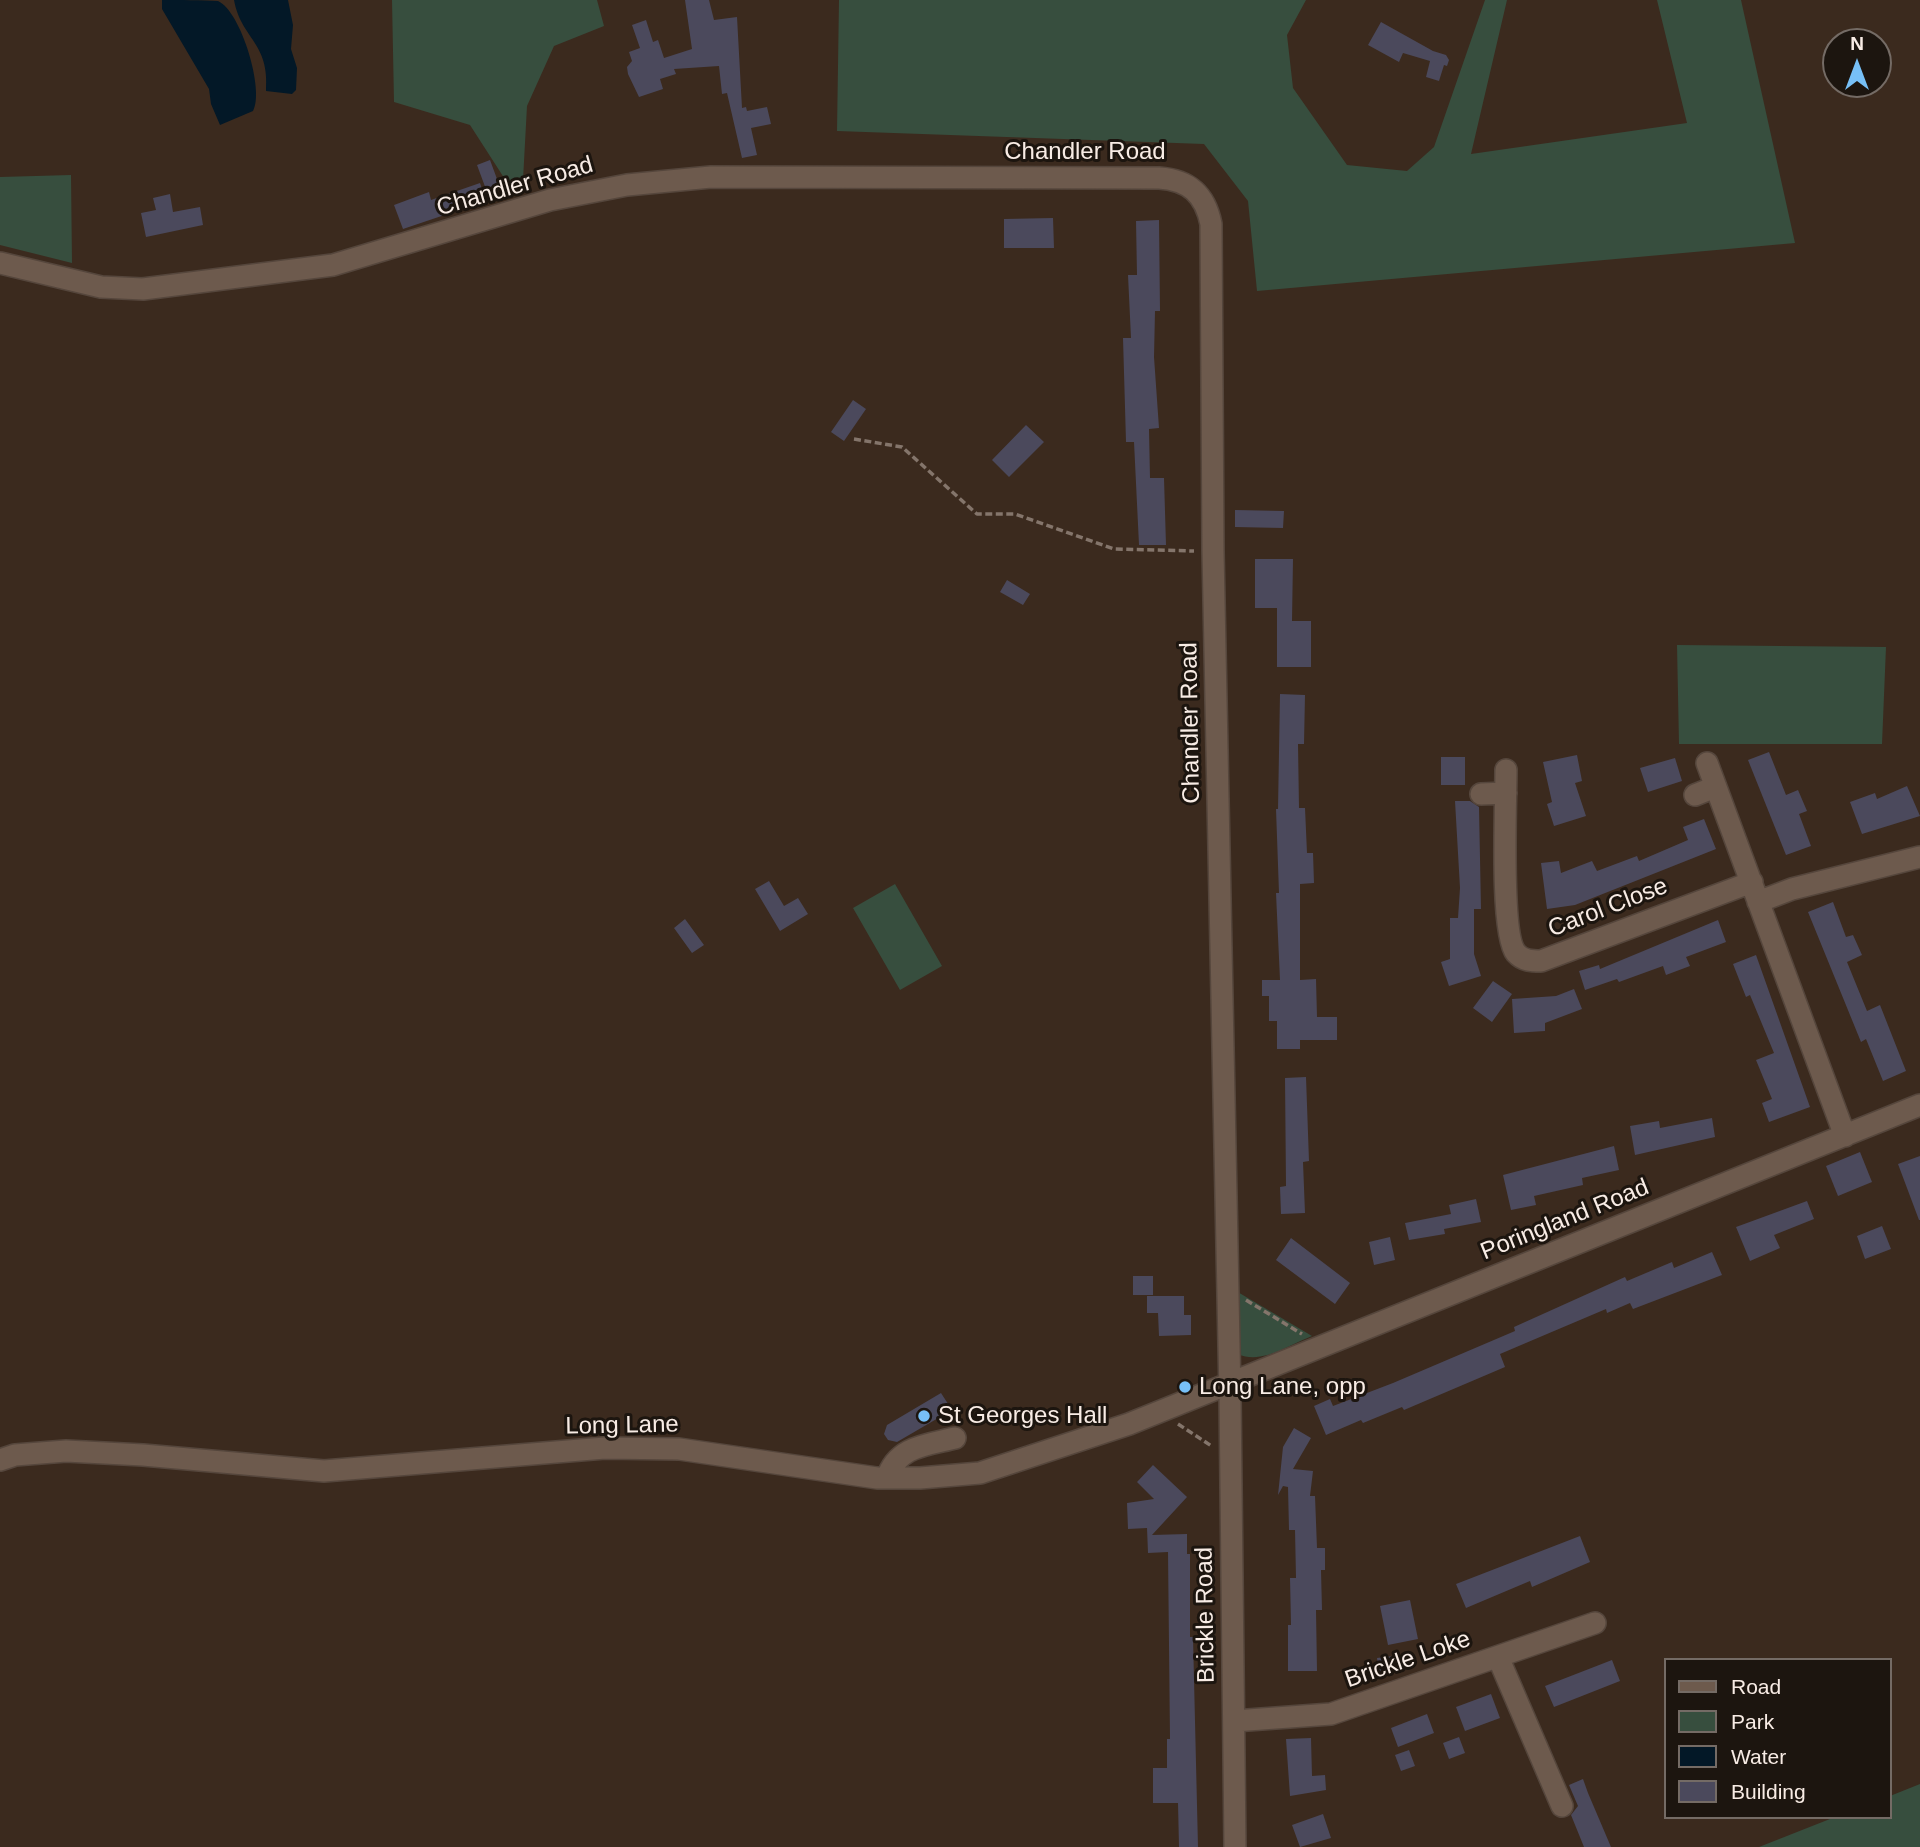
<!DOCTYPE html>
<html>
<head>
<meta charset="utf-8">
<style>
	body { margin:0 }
	#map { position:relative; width:1920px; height:1847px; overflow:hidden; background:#3b2a1e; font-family:Arial,sans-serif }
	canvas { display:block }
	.legend { position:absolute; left:1664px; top:1658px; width:228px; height:161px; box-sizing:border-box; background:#1c150f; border:2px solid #746b65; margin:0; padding:9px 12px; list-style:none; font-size:21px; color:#f8ece5 }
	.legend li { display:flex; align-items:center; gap:14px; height:35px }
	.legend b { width:35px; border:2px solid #746b65 }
	.north { position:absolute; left:1822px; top:28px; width:70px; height:70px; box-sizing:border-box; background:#1c150f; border:2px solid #746b65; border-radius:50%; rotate:0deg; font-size:19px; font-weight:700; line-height:28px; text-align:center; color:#f8ece5 }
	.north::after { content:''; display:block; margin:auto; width:24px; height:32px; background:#77c0f7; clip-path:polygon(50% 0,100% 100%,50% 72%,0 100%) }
</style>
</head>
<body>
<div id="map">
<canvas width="1920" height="1847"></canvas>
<ul class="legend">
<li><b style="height:9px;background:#6d5a4d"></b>Road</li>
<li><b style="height:19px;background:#374e3e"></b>Park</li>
<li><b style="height:19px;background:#031827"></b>Water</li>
<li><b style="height:19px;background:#4b495c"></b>Building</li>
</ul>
<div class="north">N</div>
</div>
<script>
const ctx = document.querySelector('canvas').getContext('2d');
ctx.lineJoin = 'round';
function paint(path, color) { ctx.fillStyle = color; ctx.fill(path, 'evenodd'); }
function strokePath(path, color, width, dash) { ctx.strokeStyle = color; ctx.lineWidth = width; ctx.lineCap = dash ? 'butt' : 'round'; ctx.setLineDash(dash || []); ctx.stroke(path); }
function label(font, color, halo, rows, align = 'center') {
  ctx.font = font + ' Arial,sans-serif'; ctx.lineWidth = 6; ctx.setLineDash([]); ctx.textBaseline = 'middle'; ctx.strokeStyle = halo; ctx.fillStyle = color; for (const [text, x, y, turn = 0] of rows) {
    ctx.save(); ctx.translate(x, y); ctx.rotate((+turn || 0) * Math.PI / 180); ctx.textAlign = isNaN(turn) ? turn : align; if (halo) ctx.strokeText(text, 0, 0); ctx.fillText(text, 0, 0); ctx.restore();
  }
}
paint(new Path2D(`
	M392 0H597L604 26 554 46 527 106 523 180 508 184 470 125 394 102Z
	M839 0H1306L1287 35 1293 88 1347 165 1407 171 1434 147 1485 0H1507L1471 154 1687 123 1657 0H1741L1795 243 1257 291 1248 201 1204 144 837 131Z
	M71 175 72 263 0 245V177Z
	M1677 645 1886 647 1882 744H1679Z
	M895 884 942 966 900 990 853 908Z
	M1231 1288 1312 1336C1289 1345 1261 1365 1238 1354Z
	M1920 1784V1847H1759L1835 1817H1890V1796Z`), '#374e3e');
paint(new Path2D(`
	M162 0C178 0 204 0 218 1 241 11 265 91 253 111L220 125 211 104 209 89 162 9Z
	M234 0H288L293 25 291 49 297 68 296 90 292 94 266 91C270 42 241 39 234 0Z`), '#031827');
paint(new Path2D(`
	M685 0H709L714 20 737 17 742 108 746 107 747 111 767 107 771 124 751 128 757 155 742 158 727 93 722 94 719 66 674 69 676 74 660 79 663 89 639 97 628 74 627 67 632 61 629 52 640 48 632 25 646 20 653 42 658 40 664 58 692 49Z
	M1381 22 1433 51 1446 55 1449 60 1447 66 1444 65 1439 81 1426 77 1430 61 1403 53 1399 62 1368 45Z
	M490 160 500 187 487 192 477 165Z
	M480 183 486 201 403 229 394 205 429 192 431 200Z
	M170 194 173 212 200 207 203 225 146 237 141 213 156 210 153 198Z
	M1053 218 1054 248H1004V219Z
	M1159 220 1160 311H1155L1154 357 1159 428 1149 429 1150 478H1164L1166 545H1139L1134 442H1126L1123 338H1131L1128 275H1137L1136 221Z
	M853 400 866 409 844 441 831 432Z
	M1026 425 1044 442 1009 477 992 460Z
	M1235 510 1284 511 1283 528 1235 527Z
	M1255 559H1293L1292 621H1311V667H1277V608H1255Z
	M1007 580 1030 594 1023 605 1000 592Z
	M1280 694 1305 695 1304 744H1298L1299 808H1305L1307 853H1313L1314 883 1300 884V980L1316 979 1317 1017H1337V1040H1300V1049H1277V1021H1269V996H1262V980H1280L1276 893H1279L1276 809H1278Z
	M1769 752 1786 795 1798 790 1807 811 1799 814 1811 846 1786 855 1748 760Z
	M1577 755 1582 781 1575 783 1586 816 1554 826 1547 804 1552 802 1543 762Z
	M1441 757H1465V785H1441Z
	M1675 758 1682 781 1648 792 1640 768Z
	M1907 786 1920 816 1862 834 1850 802 1875 793 1877 799Z
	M1455 801H1470L1479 807 1481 909H1474V954L1481 976 1449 986 1441 962 1450 959V918H1458L1460 888Z
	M1704 819 1716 849 1575 905 1547 909 1541 863 1559 861 1561 873 1592 861 1597 871 1637 856 1639 861 1688 840 1683 827Z
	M769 881 784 906 798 898 808 914 780 931 755 889Z
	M1833 902 1846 937 1853 935 1862 955 1847 962 1867 1011 1880 1005 1906 1071 1883 1081 1866 1039 1861 1042 1808 912Z
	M685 919 704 945 692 953 674 928Z
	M1718 920 1726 942 1686 957 1690 966 1666 975 1663 966 1619 982 1617 979 1585 990 1579 971 1599 965 1600 969Z
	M1756 955 1810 1107 1769 1122 1762 1103 1772 1099 1756 1060 1774 1053 1750 995 1746 997 1733 964Z
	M1493 981 1512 994 1492 1022 1473 1008Z
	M1574 989 1582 1009 1545 1023V1031L1514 1033 1512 999 1556 996Z
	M1306 1077 1309 1161 1303 1162 1305 1213 1281 1214 1280 1187 1286 1186 1285 1078Z
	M1712 1118 1715 1137 1635 1155 1630 1126 1659 1121 1660 1128Z
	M1614 1146 1619 1170 1582 1178 1583 1185 1534 1196 1536 1205 1511 1210 1503 1175Z
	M1860 1152 1872 1182 1838 1196 1826 1166Z
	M1920 1156V1220H1919L1898 1164Z
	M1476 1199 1481 1222 1444 1229 1445 1234 1409 1240 1405 1223 1451 1214 1449 1205Z
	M1807 1201 1814 1219 1774 1235 1780 1248 1750 1261 1736 1227Z
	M1882 1226 1891 1249 1865 1259 1857 1236Z
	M1390 1237 1395 1260 1374 1265 1369 1242Z
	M1291 1238 1350 1283 1335 1304 1276 1260Z
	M1712 1252 1722 1275 1633 1309 1630 1303 1607 1313 1606 1309 1547 1334 1500 1354 1505 1367 1404 1410 1402 1407 1363 1423 1361 1420 1326 1435 1314 1406 1330 1399 1333 1406 1393 1383 1515 1331 1514 1327 1625 1277 1627 1281 1672 1262 1674 1268Z
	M1133 1276H1153V1295H1133Z
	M1147 1296H1184V1315H1191V1335L1159 1336 1158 1313H1147Z
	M941 1393 952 1410 897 1442 888 1440 884 1434 887 1425Z
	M1294 1428 1311 1438 1293 1469 1313 1471 1310 1496H1315L1317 1548H1325V1570H1321L1322 1610H1316L1317 1671H1288V1625H1291L1290 1578H1296L1295 1530H1289L1288 1487 1283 1486 1278 1495 1283 1447Z
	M1153 1465 1187 1497 1152 1535 1187 1534V1554H1190V1637H1193L1198 1847H1179L1178 1803H1153V1768H1167V1739H1170L1168 1552 1148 1553 1147 1528 1128 1529 1127 1503 1154 1499 1137 1482Z
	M1580 1536 1590 1562 1532 1587 1530 1581 1466 1608 1456 1584Z
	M1410 1600 1418 1639 1388 1645 1380 1606Z
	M1393 1656 1395 1672 1379 1674 1377 1658Z
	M1612 1660 1620 1681 1554 1707 1545 1686Z
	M1491 1694 1500 1718 1465 1731 1456 1707Z
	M1427 1714 1434 1733 1398 1747 1391 1728Z
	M1459 1737 1465 1753 1449 1759 1443 1743Z
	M1311 1738 1312 1776 1325 1775 1326 1790 1290 1796 1286 1739Z
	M1409 1750 1415 1766 1401 1771 1395 1755Z
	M1583 1779 1588 1793 1611 1847H1584L1571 1815 1578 1806 1569 1785Z
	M1323 1814 1331 1838 1300 1847 1292 1825Z`), '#4b495c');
const minor = new Path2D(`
	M0 263 101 287 143 289 333 265 550 200 627 185 711 177 1159 178C1189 180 1205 194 1211 224L1213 551 1230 1395 1235 1847
	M1707 763 1845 1136
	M1506 770C1506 802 1500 934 1516 953 1523 961 1532 961 1541 961L1752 882
	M1481 794 1506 793
	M1695 795 1715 787
	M1758 902 1792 889 1920 857
	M0 1460 15 1455 66 1451 143 1455 324 1471 605 1448 679 1449 877 1478H920L980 1473 1129 1424 1920 1105
	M887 1478C897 1446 927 1445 955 1438
	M1498 1657 1562 1806
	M1234 1721 1331 1714 1595 1623`);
strokePath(minor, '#55463c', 24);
strokePath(new Path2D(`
	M854 439 902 447 977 514H1015L1114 549 1194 551
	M1246 1300 1302 1334
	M1178 1424 1213 1447`), '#84756b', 3.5, [7, 3.5]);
strokePath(minor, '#6d5a4d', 21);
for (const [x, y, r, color] of [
	[1185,1387,7,"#77c0f7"],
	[924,1416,7,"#77c0f7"]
]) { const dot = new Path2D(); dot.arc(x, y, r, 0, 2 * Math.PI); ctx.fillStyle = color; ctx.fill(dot); strokePath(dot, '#1c150f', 2.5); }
label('24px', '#f8ece5', '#1c150f', [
	["Chandler Road",1085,152],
	["Chandler Road",515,187,-16],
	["Chandler Road",1191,723,-91],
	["Carol Close",1608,908,-21],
	["Poringland Road",1565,1220,-22],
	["Long Lane",622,1426,-1],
	["Brickle Road",1206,1615,-91],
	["Brickle Loke",1408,1660,-19]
]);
label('24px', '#f8ece5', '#1c150f', [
	["Long Lane, opp",1199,1387],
	["St Georges Hall",938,1416]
], 'left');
</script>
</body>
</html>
